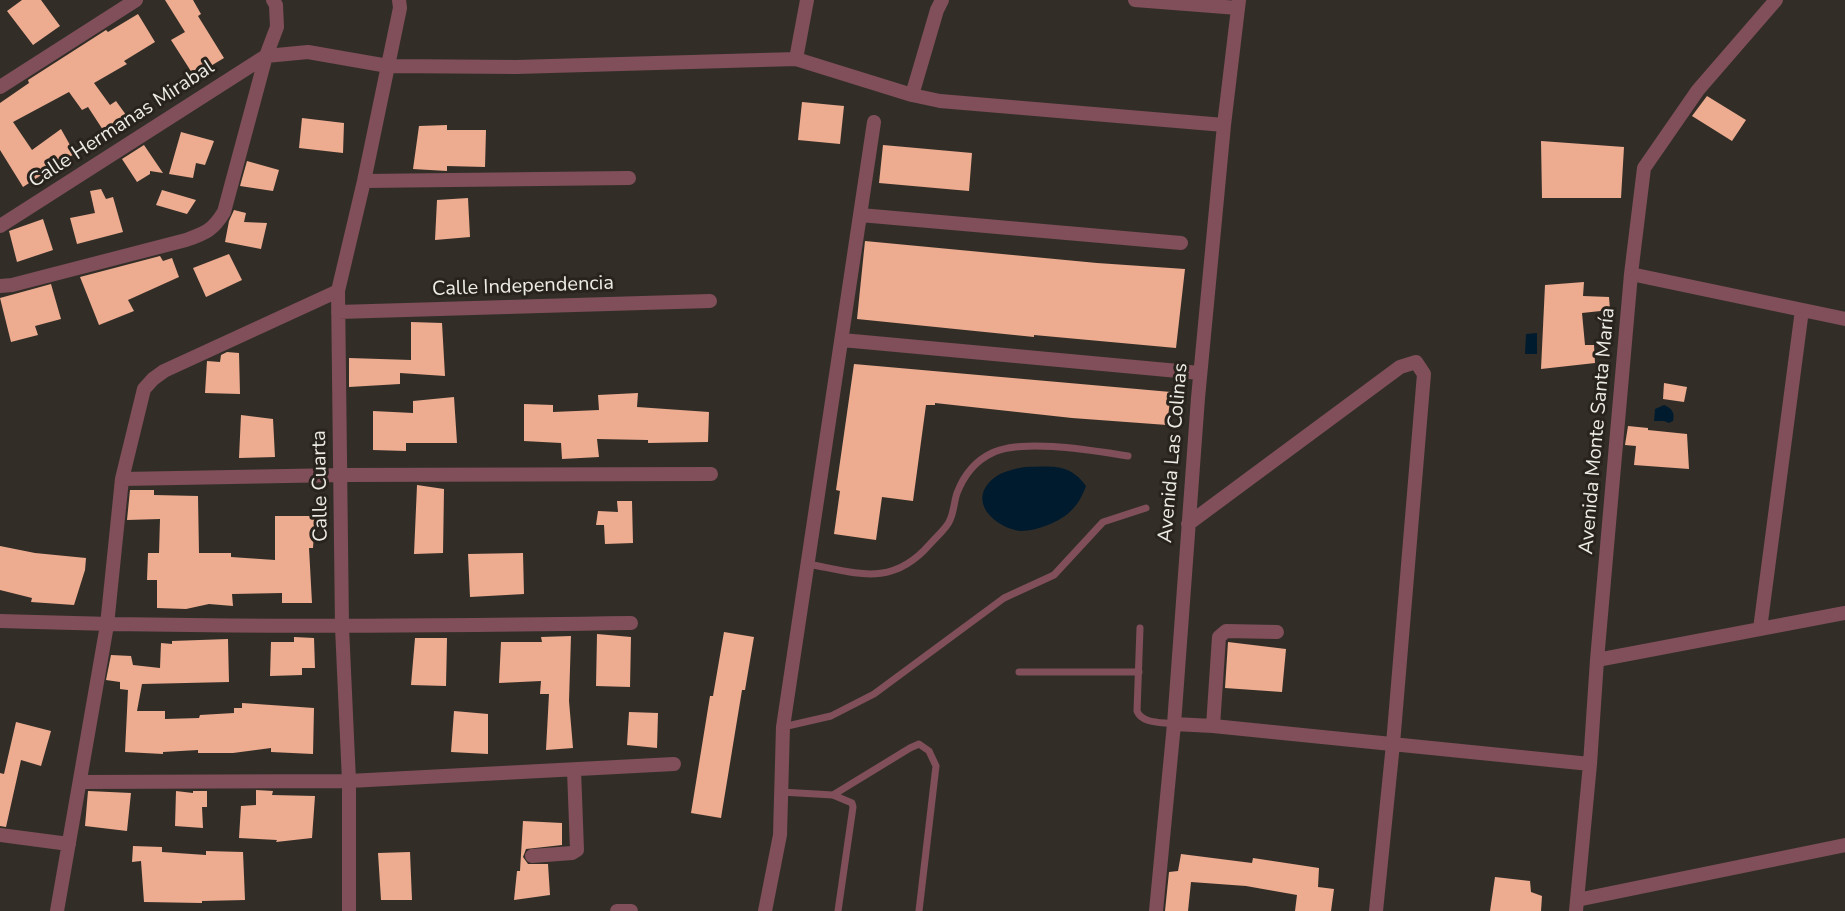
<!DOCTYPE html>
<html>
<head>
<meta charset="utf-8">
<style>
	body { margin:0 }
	canvas { display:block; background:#322e27 }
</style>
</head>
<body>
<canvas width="1845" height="911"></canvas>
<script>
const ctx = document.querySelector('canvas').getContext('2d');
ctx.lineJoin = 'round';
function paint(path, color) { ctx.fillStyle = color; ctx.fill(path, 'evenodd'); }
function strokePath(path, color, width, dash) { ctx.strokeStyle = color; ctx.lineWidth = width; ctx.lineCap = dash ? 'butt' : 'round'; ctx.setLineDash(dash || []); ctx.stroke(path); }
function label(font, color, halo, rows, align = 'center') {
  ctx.font = font + ' "Nunito Sans",sans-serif'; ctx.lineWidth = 6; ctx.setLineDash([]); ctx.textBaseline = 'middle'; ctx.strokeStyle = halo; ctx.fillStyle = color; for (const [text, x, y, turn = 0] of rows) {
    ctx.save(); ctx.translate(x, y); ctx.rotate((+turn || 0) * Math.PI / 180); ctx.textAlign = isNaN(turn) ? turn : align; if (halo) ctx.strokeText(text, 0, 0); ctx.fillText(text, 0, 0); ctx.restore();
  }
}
paint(new Path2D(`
	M1537 333V354H1525L1526 334Z
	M1664 405C1672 408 1675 413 1673 421L1669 423 1664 421H1654L1655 409Z
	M1025 467C1050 467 1069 462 1086 486 1079 506 1068 517 1048 525 1040 528 1030 531 1021 531 994 528 966 500 994 478 1003 471 1014 469 1025 467Z`), '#001b2e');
paint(new Path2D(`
	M22 0H41L60 26 33 45 7 11Z
	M165 0H193L201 14 198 16 224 58 194 76 171 40 185 32Z
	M138 14 155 42 124 61 127 64 94 83 110 105 116 101 129 119 105 133 88 107 82 110 69 92 13 122 32 150 61 129 75 154 44 169 46 172 23 187 0 150V103L29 83 28 80 106 30 108 32Z
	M1707 96 1746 120 1732 141 1692 116Z
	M802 102 844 106 840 144 798 140Z
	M302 118 344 123 343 153 299 148Z
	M447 125V130H486L485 167 447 166V171L413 169 419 126Z
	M181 132 214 141 205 165 196 163 193 178 169 174Z
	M1541 141 1624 147 1621 198H1542Z
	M144 145 163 173 150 171V174L137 182 122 159Z
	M883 145 972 153 969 191 879 183Z
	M247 161 279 170 273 191 240 186Z
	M101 189 106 199 113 197 123 232 77 244 70 218 95 213 90 191Z
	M162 190 196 200 187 214 156 205Z
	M468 198 470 237 435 240 437 200Z
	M234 210 246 213 244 222 267 223 261 249 225 242 229 221Z
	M43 219 53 250 17 262 9 231Z
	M865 241 1097 263 1185 269 1176 348 1034 335V337L857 319Z
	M229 254 242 280 206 297 193 268Z
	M160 256 163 261 172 258 179 277 128 300 134 311 99 325 80 277Z
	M1584 282 1583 296 1609 297 1610 310 1582 313 1585 345H1594L1595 363 1541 369 1545 285Z
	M51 284 61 319 35 326 38 335 11 342 0 298Z
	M411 322 442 323 445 376 400 373V384L349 387V358L411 360Z
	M227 352 239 353 240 394 205 393 207 361 220 362 221 355Z
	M854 364 1171 392 1167 425 1072 418 935 403V405H926L913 501 882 497 876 540 834 534 840 491 836 490Z
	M1664 383 1687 387 1684 402 1663 399Z
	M638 393 637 407 709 412 708 442 648 443V440L597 439 599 457 562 459 561 443 524 441V404L553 405V412L599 410 598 395Z
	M454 397 457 443H406V451L373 450V411L413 413V401Z
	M241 415 273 419 275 457 239 458Z
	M1628 426 1648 428V430L1687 434 1689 469 1634 465 1636 446 1625 445Z
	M417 485 444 489 443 553 414 554Z
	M130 490H154V495L198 496 199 553H231V557L275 560V516H315L313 548H309L312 603H282V593L232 594 233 606 209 604 186 609 157 608V580H147L148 553H159L160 519 127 520Z
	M617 501H632L633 543 605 544 604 525H596L598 511 618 512Z
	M0 546 35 553 86 558 85 570 74 605 31 602 32 598 0 590Z
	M523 553 524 594 470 597 468 554Z
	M724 632 754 637 745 690H742L721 818 691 813 710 696H713Z
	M597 634 631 637 630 687 596 686Z
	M571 636 569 701 573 748 546 750 549 694H540L541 681 499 683 501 642H542L541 637Z
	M294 637 314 638 315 668H302V675L270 676 271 642H294Z
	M415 638H447L446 686 411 685Z
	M228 639 229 682 142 684 137 711H165V719L199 718 200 715 234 713V708H242V703L314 708 313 754 271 752V748L233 753H198V750L163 752V754L125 752 128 690 120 689V682L106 680 111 655 131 656 133 665 160 668 161 643 172 644V641Z
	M1228 642 1286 649 1282 692 1225 688Z
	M454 711 488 714V754L451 752Z
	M629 712 658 713 657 748 627 745Z
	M16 722 51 731 41 766 21 760 6 827 0 826V773L4 774Z
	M256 790 273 791 272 795 315 796 312 838 276 842 277 840 239 838 241 806 256 805Z
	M88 791 131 793 127 831 85 826Z
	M176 791 193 793V791H207V807H202L203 828 175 826Z
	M523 821 562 823V845L526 849 523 857 528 864H548L550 895 514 900 517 871H520Z
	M133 846 162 847V852L206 855V851L243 852 245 900 202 901V903L144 902 141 861 132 862Z
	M410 852 412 900H381L378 853Z
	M1181 854 1252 863 1253 858 1319 868 1318 887 1334 889 1331 911H1295L1297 895 1246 886 1191 882 1188 911H1165L1169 872 1178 871Z
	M1495 877 1530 881 1531 892 1542 896 1541 911H1490Z`), '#edab90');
strokePath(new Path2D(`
	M808 564C857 573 892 588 930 544 936 537 947 528 950 520 954 511 954 502 957 493 964 475 975 461 992 453 1022 438 1095 451 1128 456
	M1140 628 1137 711C1142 724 1162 722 1174 724
	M1019 672H1139
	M783 727 831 716 874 694 1004 598 1054 575 1103 522 1146 508
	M781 792 833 795 852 803 853 807 838 911
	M833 795 910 748 919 744 929 751 936 766 919 911`), '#804f59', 7);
strokePath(new Path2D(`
	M1135 0 1238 8
	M796 59 807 0
	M0 87 136 0
	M912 95 937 10 942 0
	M364 181 629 178
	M860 215 1181 243
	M0 226 266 56 308 52 388 66 516 67 796 59 912 95 940 101 1224 125
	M1631 274 1845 319
	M0 286 12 285 186 240C206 233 213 230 224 212L266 56 277 27 276 5 273 0
	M338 312 710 301
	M842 340 1200 373
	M122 479 341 475 711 474
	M1188 524 1400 367 1416 362 1424 374 1393 744 1376 911
	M0 621C210 628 421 626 631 623
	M1760 629 1802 310
	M1597 660 1845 613
	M1174 724 1213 726 1590 764
	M1213 726 1219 637 1226 631 1277 632
	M80 782 349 781 674 764
	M0 835 69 844
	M532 856 572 853 577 850 574 770
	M1577 900 1845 845
	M57 911 107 625 122 479 144 389 153 379 164 371 338 291
	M349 911V781L342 627 338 291 364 181 400 8 399 0
	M617 911H631
	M765 911 780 835 783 727 874 122
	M1156 911 1174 724 1198 398 1224 125 1239 0
	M1576 911 1590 764 1597 660 1631 274 1644 168 1698 90 1776 0`), '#804f59', 14);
label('20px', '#edebe6', '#28241d', [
	["Calle Hermanas Mirabal",122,125,-33],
	["Calle Independencia",523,287,-2],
	["Avenida Monte Santa María",1598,431,-85],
	["Avenida Las Colinas",1174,453,-85],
	["Calle Cuarta",321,486,-91]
]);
</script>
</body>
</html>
